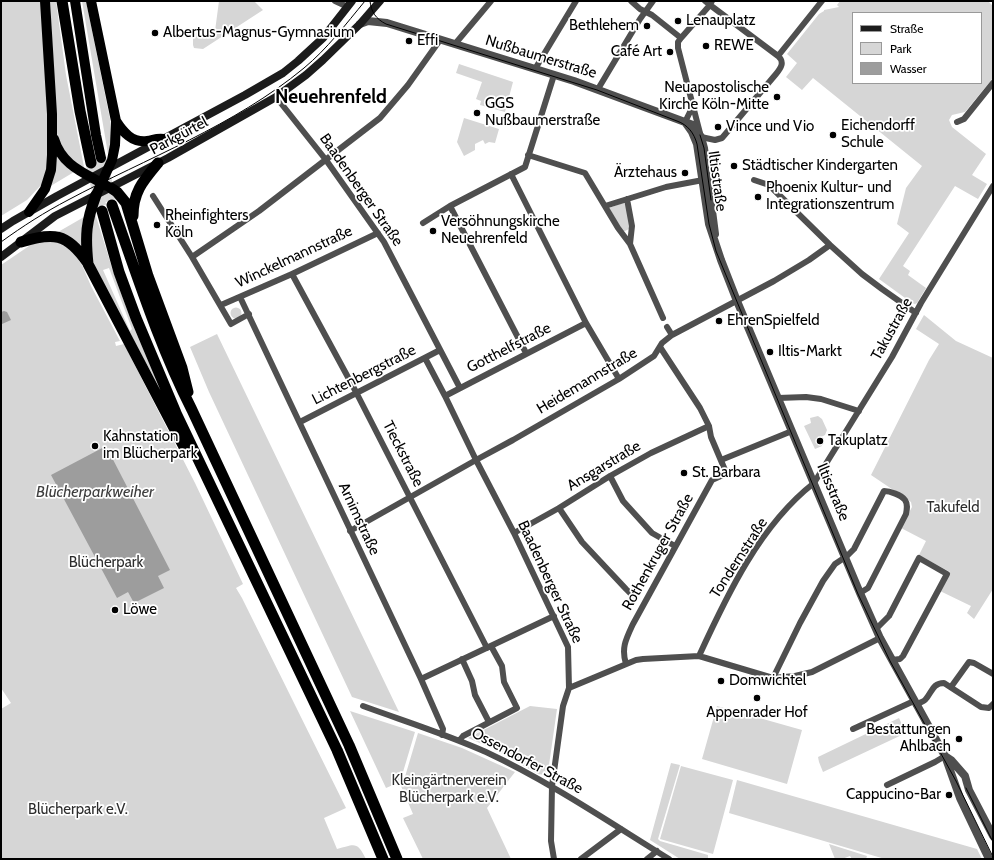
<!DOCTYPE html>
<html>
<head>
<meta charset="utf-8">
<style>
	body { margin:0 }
	#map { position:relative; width:994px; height:860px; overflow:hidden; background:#fff; font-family:Cabin,sans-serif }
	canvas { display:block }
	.frame { position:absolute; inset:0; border:2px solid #000; pointer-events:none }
	.legend { position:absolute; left:852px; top:12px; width:130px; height:72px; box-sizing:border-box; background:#fff; border:1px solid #999; margin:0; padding:5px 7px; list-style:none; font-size:12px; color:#000 }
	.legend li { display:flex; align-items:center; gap:8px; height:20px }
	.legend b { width:20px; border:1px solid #999 }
</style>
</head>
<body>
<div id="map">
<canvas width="994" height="860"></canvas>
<div class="frame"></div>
<ul class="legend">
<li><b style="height:5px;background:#1c1c1c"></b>Straße</li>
<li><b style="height:11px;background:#d6d6d6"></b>Park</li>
<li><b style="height:11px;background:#9d9d9d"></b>Wasser</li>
</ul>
</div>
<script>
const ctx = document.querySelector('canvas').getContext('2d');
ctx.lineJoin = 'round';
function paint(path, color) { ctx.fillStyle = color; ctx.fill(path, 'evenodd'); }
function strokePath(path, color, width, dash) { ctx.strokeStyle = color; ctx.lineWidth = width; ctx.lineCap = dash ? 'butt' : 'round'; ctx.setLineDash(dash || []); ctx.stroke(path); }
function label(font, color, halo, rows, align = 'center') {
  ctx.font = font + ' Cabin,sans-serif'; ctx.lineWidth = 3.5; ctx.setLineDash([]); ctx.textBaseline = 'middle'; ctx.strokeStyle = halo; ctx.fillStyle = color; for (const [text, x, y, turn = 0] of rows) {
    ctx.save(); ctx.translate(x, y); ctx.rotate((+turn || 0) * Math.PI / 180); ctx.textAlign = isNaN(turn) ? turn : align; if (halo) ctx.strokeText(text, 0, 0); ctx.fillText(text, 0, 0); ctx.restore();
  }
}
paint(new Path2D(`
	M1 1H42L48 114 49 168 43 183 27 200 1 216Z
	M50 1H56L66 75 84 167 83 168C68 159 62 149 57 134Z
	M82 1H86L110 119 111 142 108 154Z
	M219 1H254L263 10 203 49 194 48 193 45V32L212 35 215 31Z
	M840 1H988L993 6V78L965 112 952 115 949 120 952 127 986 154 972 175 987 184 978 199 955 186 903 266 910 271 908 275 926 288 917 303 915 304 912 303 879 279 909 233 897 224 906 188 922 166 813 78 802 90 786 77 797 63 787 54 819 14 824 11V10L839 7 837 5ZM853 13H981V83H853Z
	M459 64 513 82 505 112 480 105 481 101 476 99 482 82 456 73Z
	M464 118 499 129 495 143 489 142 485 144 483 140 475 144V150L464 156 457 142Z
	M55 152 61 161 74 172 49 187Z
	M623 203 626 204 630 226 629 229 625 231H623L609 208Z
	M95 213 113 271 132 323 163 395 95 267C87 245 91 235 95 213ZM109 268 132 329 130 331 103 270Z
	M84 217 81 235 82 251 58 232Z
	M55 239 73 252 82 265 91 286 120 341 115 342 116 346 124 344 195 483 243 584 236 588 242 598 346 808 324 818 337 849C355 844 357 841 366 859H1V709L11 703 1 688V265L29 246H24Z
	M230.5 313a5.5 5.5 0 1 1 11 0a5.5 5.5 0 1 1-11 0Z
	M924 315 956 341 993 358V589L974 619 967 613 971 606 940 591 950 572 919 555 926 541 901 528 912 507 911 502 871 475 929 360 939 344 916 329Z
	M217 334 399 712 352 697 209 392 190 347Z
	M818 416 822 419 827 430 825 435 819 438 822 446 815 449 804 426 811 423 810 418Z
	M530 706 557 709 548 772 545 775 538 774 494 749 468 738Z
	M717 706 802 730 787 784 702 759Z
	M350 711 415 732 400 782 386 788Z
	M899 718 906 733 823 772 819 762 818 757Z
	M418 733 462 748 515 772 487 808 511 859H423L403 818 413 814 401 786 404 780Z
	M671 763 680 765 658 839 660 841 708 855V859H680L650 840Z
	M681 766 733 780 713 854 660 839Z
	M737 780 977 849 982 859H885L729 813Z
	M829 844 867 856 866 859H852L850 856 842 859H835Z`), '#d6d6d6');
paint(new Path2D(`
	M4 311 7 312 11 320 2 324 1 322V312Z
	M106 446 170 570 158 576 164 588 134 603 128 592 117 598 51 475Z`), '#9d9d9d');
strokePath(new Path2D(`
	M631 594 639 598`), '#d9d9d9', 6, [6, 3]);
strokePath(new Path2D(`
	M101 158 112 205
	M91 163 102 211`), '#d9d9d9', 11, [11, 5.5]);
strokePath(new Path2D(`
	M335 1 348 7
	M631 1 640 9 652 15 681 38
	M705 1 710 5 681 38 678 42V48L701 137 715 140 722 138 776 74C781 68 785 62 778 56L710 5 712 1
	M455 44 491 1
	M778 56 822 1
	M535 69 576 1
	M598 89 640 19 653 1
	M276 97 326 160 384 242 460 388
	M685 122 690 112 691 106
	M957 122 964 119 993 83
	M528 155 585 173 618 228 630 244
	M511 174 586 323 619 379
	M754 180 769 185 830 245 862 274 882 289 916 313
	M153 196 192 257 231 324 249 314
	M627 199 632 226 630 244 663 318
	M450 206 526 353
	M605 206 666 187 703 180
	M423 223 450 206 525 167 554 75
	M192 257 259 211 380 118 408 85 440 40
	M292 274 356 392 487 648
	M240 297 421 679 443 729 442 735
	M221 305 292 274 378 233
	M667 327 672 335
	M425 358 445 396 476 460 514 533 568 647 569 688 563 706 552 786 551 841 554 859
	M445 396 586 323
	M778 398 806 397 821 399 859 411
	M300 422 440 350
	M721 460 792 431
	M610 476 623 501 652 533 675 546
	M559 508 582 542 626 589 631 594
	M350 531 476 460 513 440 619 379 654 356 662 343 672 335 774 281 809 260 830 245
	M514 533 559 508 610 476 651 453 709 426
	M876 629 889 616 919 558 947 574 903 656 900 659 892 660
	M699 656C727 595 760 525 814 483L892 357 921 303 993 186
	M462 659 472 681 475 695 489 722
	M626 664C621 648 626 639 633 624L712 480 723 475 725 470 711 437 709 426 700 408 660 347
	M773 678 800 623 823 581 835 564 847 556 854 549 884 491C890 491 901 495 905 500 908 504 907 509 906 514L868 588 860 593
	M421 679 554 616
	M951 687 969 662 974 663 993 674
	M569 688 636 660 643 659 699 656 773 678 795 676 812 672 880 638
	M916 705C918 703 923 702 925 700 932 693 932 683 944 683L981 707 989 708 993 704
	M363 706C404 721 446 734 486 752 550 782 609 822 669 859
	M853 729 914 701
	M459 741 463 736 517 708 504 682 502 666 491 646
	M887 785 935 762 945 756
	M581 859 621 829
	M647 859 657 851`), '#4f4f4f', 6);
strokePath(new Path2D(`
	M360 24 368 21 387 23 574 81 693 125 701 137 704 148 715 234
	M685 122 692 132 697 144 709 224 721 260 737 301 860 593 880 638 945 756 960 798 989 859
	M945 756 951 760 965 776 969 790 993 836`), '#4f4f4f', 8);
strokePath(new Path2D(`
	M1 229 13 221 57 196 245 95 283 73 298 61 323 38 352 1
	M1 257 55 216 168 158 276 97 306 75 323 60 360 24 380 1`), '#1c1c1c', 8);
strokePath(new Path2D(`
	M75 1 96 135 101 158
	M91 1 116 121 115 145 112 160 96 195
	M116 121C123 132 132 143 147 141 154 140 156 138 164 139
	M54 139C62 166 85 173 107 186
	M29 212 45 189 51 170 52 155V114L45 1`), '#000', 10);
strokePath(new Path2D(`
	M62 1 80 111 91 163
	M111 188 117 192 126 203 148 276 182 368 188 392
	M96 195C86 222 85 235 88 264L184 447
	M112 205C137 275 159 345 192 410L349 745 397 859
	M102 211 119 272 136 318 176 413 337 750 383 859
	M133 216C133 192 143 181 158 163
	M21 242C53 232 67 233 87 262`), '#000', 11);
strokePath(new Path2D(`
	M370 1C371 12 376 19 386 24L597 90 677 121C688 125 694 133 697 144L709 224 716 251 858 594 890 661 956 781 993 857
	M700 135 704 148 711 200
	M1 242C23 226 45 212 68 200 147 158 234 126 304 68 327 49 346 24 365 1
	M966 788 993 842`), '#000', 1);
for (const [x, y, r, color] of [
	[678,21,4,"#000"],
	[647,26,4,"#000"],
	[155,33,4,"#000"],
	[409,41,4,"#000"],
	[706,46,4,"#000"],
	[670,52,4,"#000"],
	[777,97,4,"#000"],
	[477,113,4,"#000"],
	[718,127,4,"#000"],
	[833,135,4,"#000"],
	[734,166,4,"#000"],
	[685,173,4,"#000"],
	[758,197,4,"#000"],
	[157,225,4,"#000"],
	[433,231,4,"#000"],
	[719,321,4,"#000"],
	[770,352,4,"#000"],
	[820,441,4,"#000"],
	[95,446,4,"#000"],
	[684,473,4,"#000"],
	[115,610,4,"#000"],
	[721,681,4,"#000"],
	[757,698,4,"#000"],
	[959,739,4,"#000"],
	[949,795,4,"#000"]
]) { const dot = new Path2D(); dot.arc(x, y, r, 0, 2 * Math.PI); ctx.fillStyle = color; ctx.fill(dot); strokePath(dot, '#fff', 1.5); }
label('15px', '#000', '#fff', [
	["Lenauplatz",686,21],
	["Bethlehem",639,26,"right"],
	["Albertus-Magnus-Gymnasium",163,33],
	["Effi",417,41],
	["REWE",714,46],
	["Café Art",662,52,"right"],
	["Neuapostolische",769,88,"right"],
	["Kirche Köln-Mitte",769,105,"right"],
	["GGS",485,104],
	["Nußbaumerstraße",485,121],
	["Eichendorff",841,126],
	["Schule",841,143],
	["Vince und Vio",726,127],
	["Städtischer Kindergarten",742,166],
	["Ärztehaus",677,173,"right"],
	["Phoenix Kultur- und",766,188],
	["Integrationszentrum",766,205],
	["Rheinfighters",165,216],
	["Köln",165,233],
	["Versöhnungskirche",441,222],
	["Neuehrenfeld",441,239],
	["EhrenSpielfeld",727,321],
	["Iltis-Markt",778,352],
	["Kahnstation",103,437],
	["im Blücherpark",103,454],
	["Takuplatz",828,441],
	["St. Barbara",692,473],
	["Löwe",123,610],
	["Domwichtel",729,681],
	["Appenrader Hof",757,713,"center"],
	["Bestattungen",951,730,"right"],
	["Ahlbach",951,747,"right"],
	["Cappucino-Bar",941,795,"right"]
], 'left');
label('15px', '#000', '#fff', [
	["Nußbaumerstraße",541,57,17],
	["Parkgürtel",179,136,-28],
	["Iltisstraße",717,181,82],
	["Baadenberger Straße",361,190,55],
	["Winckelmannstraße",294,257,-25],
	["Takustraße",892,329,-61],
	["Gotthelfstraße",509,348,-27],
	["Lichtenbergstraße",364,375,-27],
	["Heidemannstraße",587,381,-31],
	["Tieckstraße",403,454,63],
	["Ansgarstraße",604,466,-31],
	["Iltisstraße",833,492,67],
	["Arnimstraße",359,519,65],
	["Rothenkruger Straße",658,552,-61],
	["Tondernstraße",739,558,-57],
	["Baadenberger Straße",550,582,65],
	["Ossendorfer Straße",527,761,28]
]);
label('15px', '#2d2d2d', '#fff', [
	["Takufeld",953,508],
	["Blücherpark",106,563],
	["Kleingärtnerverein",449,781],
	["Blücherpark e.V.",449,798],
	["Blücherpark e.V.",78,810]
]);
label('italic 16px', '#3e3e3e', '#fff', [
	["Blücherparkweiher",95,492]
]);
label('bold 19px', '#000', '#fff', [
	["Neuehrenfeld",331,97]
]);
</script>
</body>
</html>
